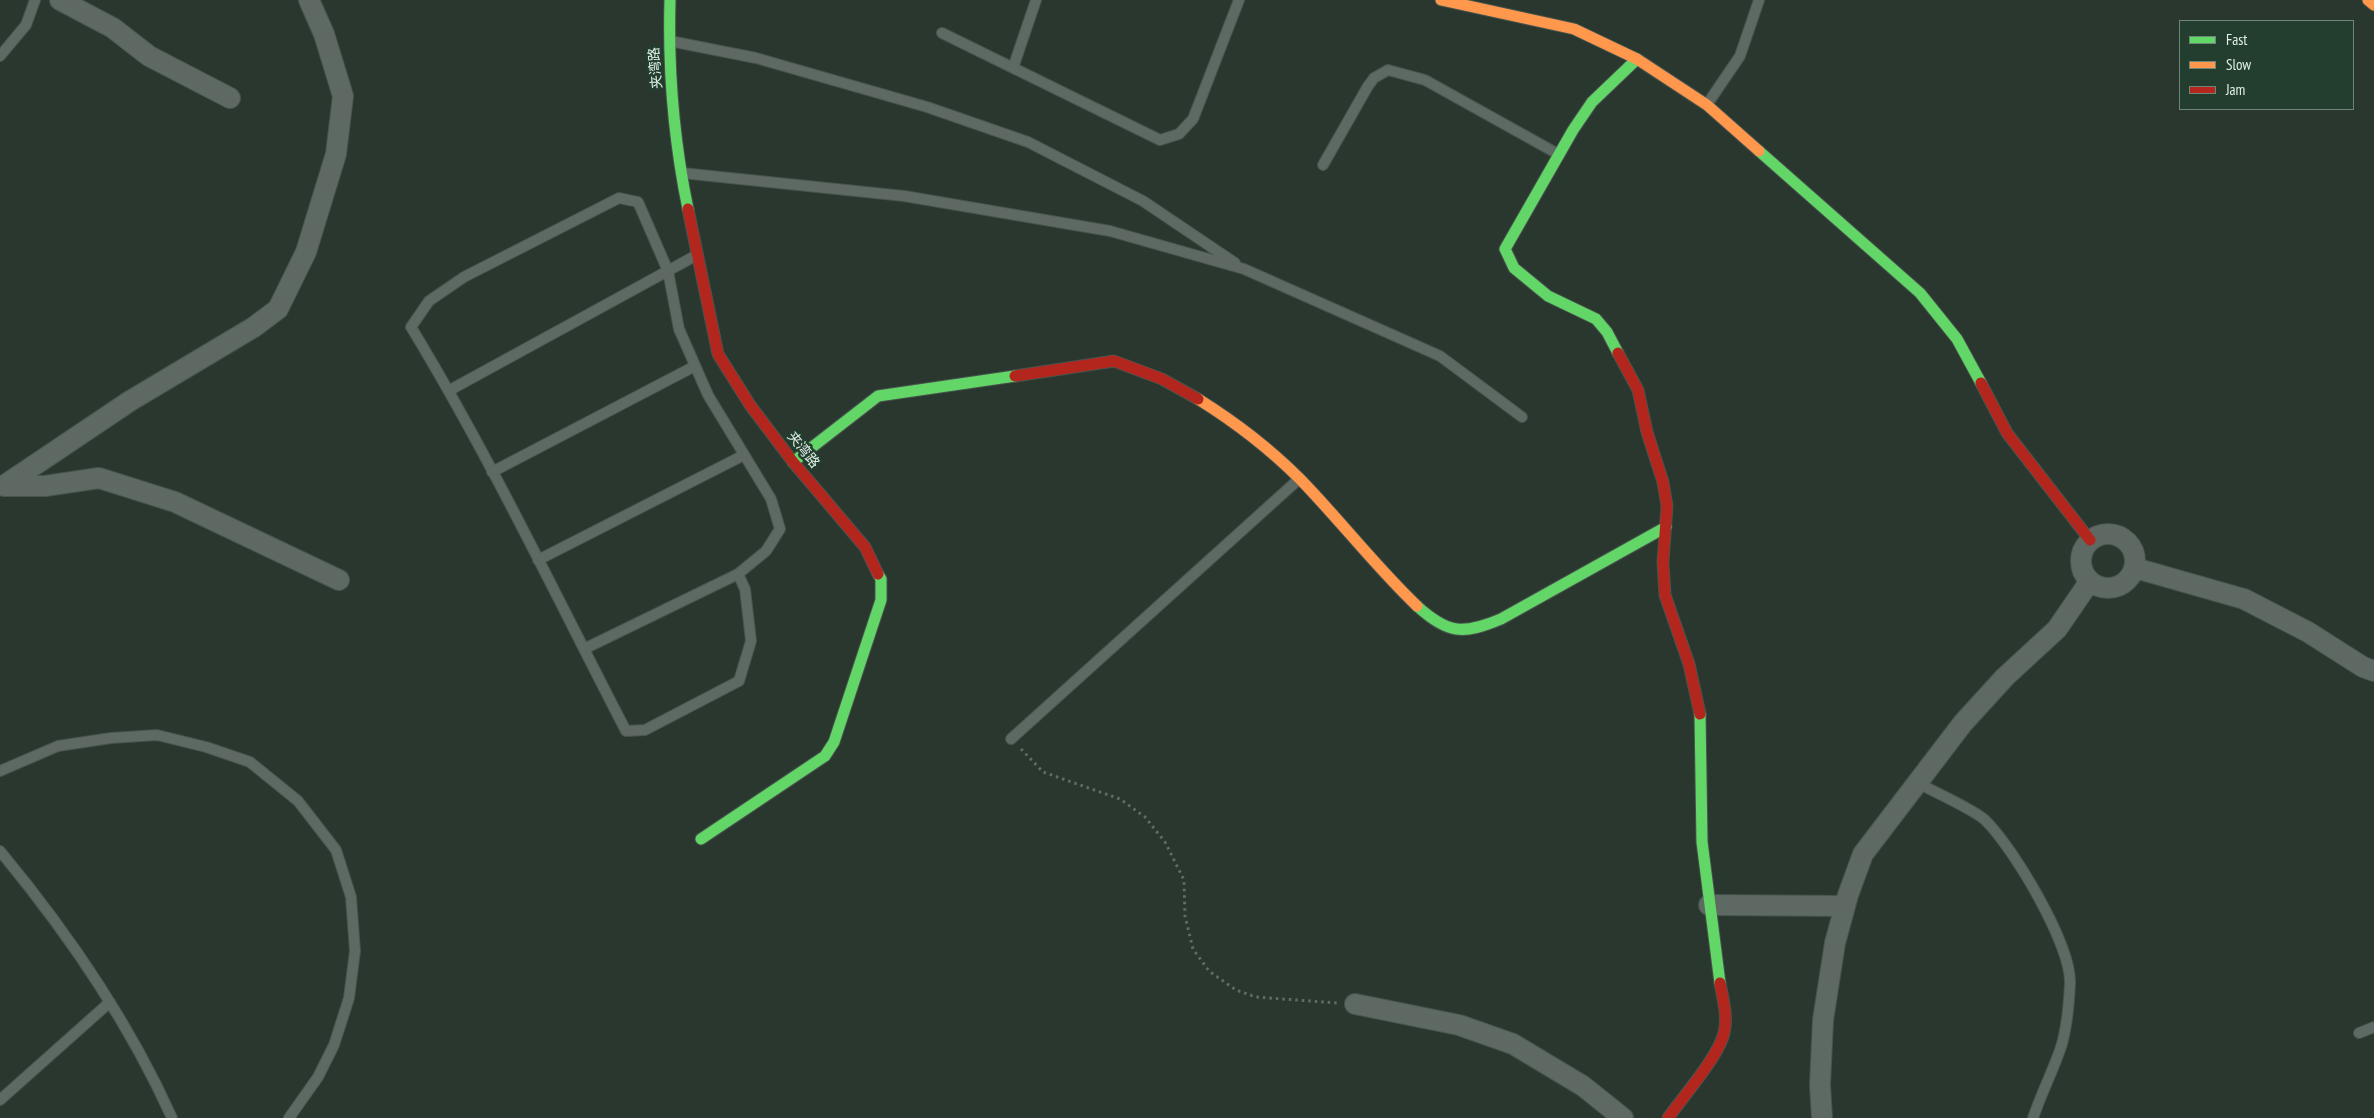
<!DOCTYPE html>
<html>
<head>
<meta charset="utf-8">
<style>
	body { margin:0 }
	#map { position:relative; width:2374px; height:1118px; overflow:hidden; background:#29372f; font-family:"PT Sans Narrow",sans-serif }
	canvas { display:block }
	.legend { position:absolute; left:2179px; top:20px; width:175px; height:90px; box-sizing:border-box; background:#233d2e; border:1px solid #6f8578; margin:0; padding:6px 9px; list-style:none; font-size:15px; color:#e1f1e7 }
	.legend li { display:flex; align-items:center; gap:10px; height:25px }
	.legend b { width:25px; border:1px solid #6f8578 }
</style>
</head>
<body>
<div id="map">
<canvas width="2374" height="1118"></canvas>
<ul class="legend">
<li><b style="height:6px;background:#63d668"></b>Fast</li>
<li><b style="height:6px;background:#ff974d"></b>Slow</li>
<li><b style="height:6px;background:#b3261e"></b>Jam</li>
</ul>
</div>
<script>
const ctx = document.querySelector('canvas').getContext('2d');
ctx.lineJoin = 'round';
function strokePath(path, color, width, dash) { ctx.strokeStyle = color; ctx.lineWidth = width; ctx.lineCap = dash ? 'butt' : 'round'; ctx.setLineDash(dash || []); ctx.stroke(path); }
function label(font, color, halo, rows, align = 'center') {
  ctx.font = font + ' "PT Sans Narrow","Noto Sans SC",sans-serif'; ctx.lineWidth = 5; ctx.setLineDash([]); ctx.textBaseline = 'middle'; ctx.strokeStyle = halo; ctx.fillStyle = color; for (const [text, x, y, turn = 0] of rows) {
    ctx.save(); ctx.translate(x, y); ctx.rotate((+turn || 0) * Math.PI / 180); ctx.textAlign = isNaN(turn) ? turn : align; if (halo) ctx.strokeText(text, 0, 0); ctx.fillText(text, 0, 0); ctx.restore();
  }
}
const lane = new Path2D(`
	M942 33 1160 140 1179 134 1193 119 1239 0
	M670 41 756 58 927 107 1028 142 1143 201 1235 263
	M0 56 26 25 35 0
	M1013 68 1036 0
	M1708 103 1740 56 1759 0
	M1323 165 1368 86 1374 78 1388 70 1425 80 1558 154
	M682 173 904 196 1110 231 1244 269 1440 356 1522 417
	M450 390 695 256
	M492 472 695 366
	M538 560 744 455
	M584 649 738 574 766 551 780 529 771 499 708 395 679 329 668 271 638 202 619 198 464 277 429 301 411 327C490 457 556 596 626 731L645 730 739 681 751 641 745 589 738 574
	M1011 739 1299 479
	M0 771 58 746 111 738 157 735 206 747 250 762 298 801 336 850 351 897 355 951 349 998 334 1045 318 1077 289 1118
	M1918 783C1934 792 1973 809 1985 820 2013 847 2071 944 2070 983 2069 1004 2067 1028 2061 1047 2053 1071 2041 1094 2033 1118
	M0 851C68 933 128 1020 172 1118
	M2359 1033 2374 1027
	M0 1100 110 1002`);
const street = new Path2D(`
	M60 0 113 28 149 56 230 98
	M5 485 130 401 254 327 278 309 306 252 336 154 343 96 324 34 309 0
	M4 486H45L99 478 175 502 339 580
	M2081 561a27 27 0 1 1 54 0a27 27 0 1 1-54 0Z
	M2135 568 2244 599 2308 632 2363 667 2374 671
	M1709 905 1845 906
	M1355 1004 1459 1025 1513 1044 1583 1086 1623 1118
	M1822 1118 1820 1085 1823 1020 1835 943 1848 895 1863 854 1963 723 2005 677 2057 629 2090 581`);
const fast = new Path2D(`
	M670 0C668 69 674 141 688 209
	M1759 151 1920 293 1957 339 1981 383
	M1618 353 1607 332 1596 319 1548 296 1514 268 1505 249 1573 130 1592 102 1637 59
	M793 462 878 396 1015 376
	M1417 606C1448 634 1463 635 1501 619L1666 527
	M1700 714 1702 842 1720 983
	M701 839 825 756 834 742 881 600V579L878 574`);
const slow = new Path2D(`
	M1441 0 1574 29 1637 59 1707 105 1759 151
	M2368 0 2374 5
	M1198 399C1235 422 1269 448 1300 479 1340 520 1375 566 1417 606`);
const jam = new Path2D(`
	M688 209 718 354 750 405 793 462 865 547 878 574
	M1618 353 1638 390 1647 432 1663 482 1667 506 1663 562 1665 595 1689 664 1700 714
	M1015 376 1114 361 1162 379 1198 399
	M1981 383 2007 433 2090 540
	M1668 1118C1682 1098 1719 1056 1724 1033 1728 1017 1723 999 1720 983`);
strokePath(lane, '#47544d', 12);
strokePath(street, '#47544d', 22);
strokePath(fast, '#47544d', 13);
strokePath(slow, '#47544d', 13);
strokePath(jam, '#47544d', 13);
strokePath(new Path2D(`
	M1021 749 1043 772 1120 799 1145 817 1165 842 1184 880 1185 916 1193 949 1209 971 1236 990 1256 997 1337 1003`), '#616c66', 3, [2.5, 4]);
strokePath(lane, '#5f6963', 10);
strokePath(street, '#5f6963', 20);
strokePath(fast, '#63d668', 11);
strokePath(slow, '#ff974d', 11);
strokePath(jam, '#b3261e', 11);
label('14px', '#e1f1e7', '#233d2e', [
	["夹湾路",656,68,-95],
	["夹湾路",803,450,51]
]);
</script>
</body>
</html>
